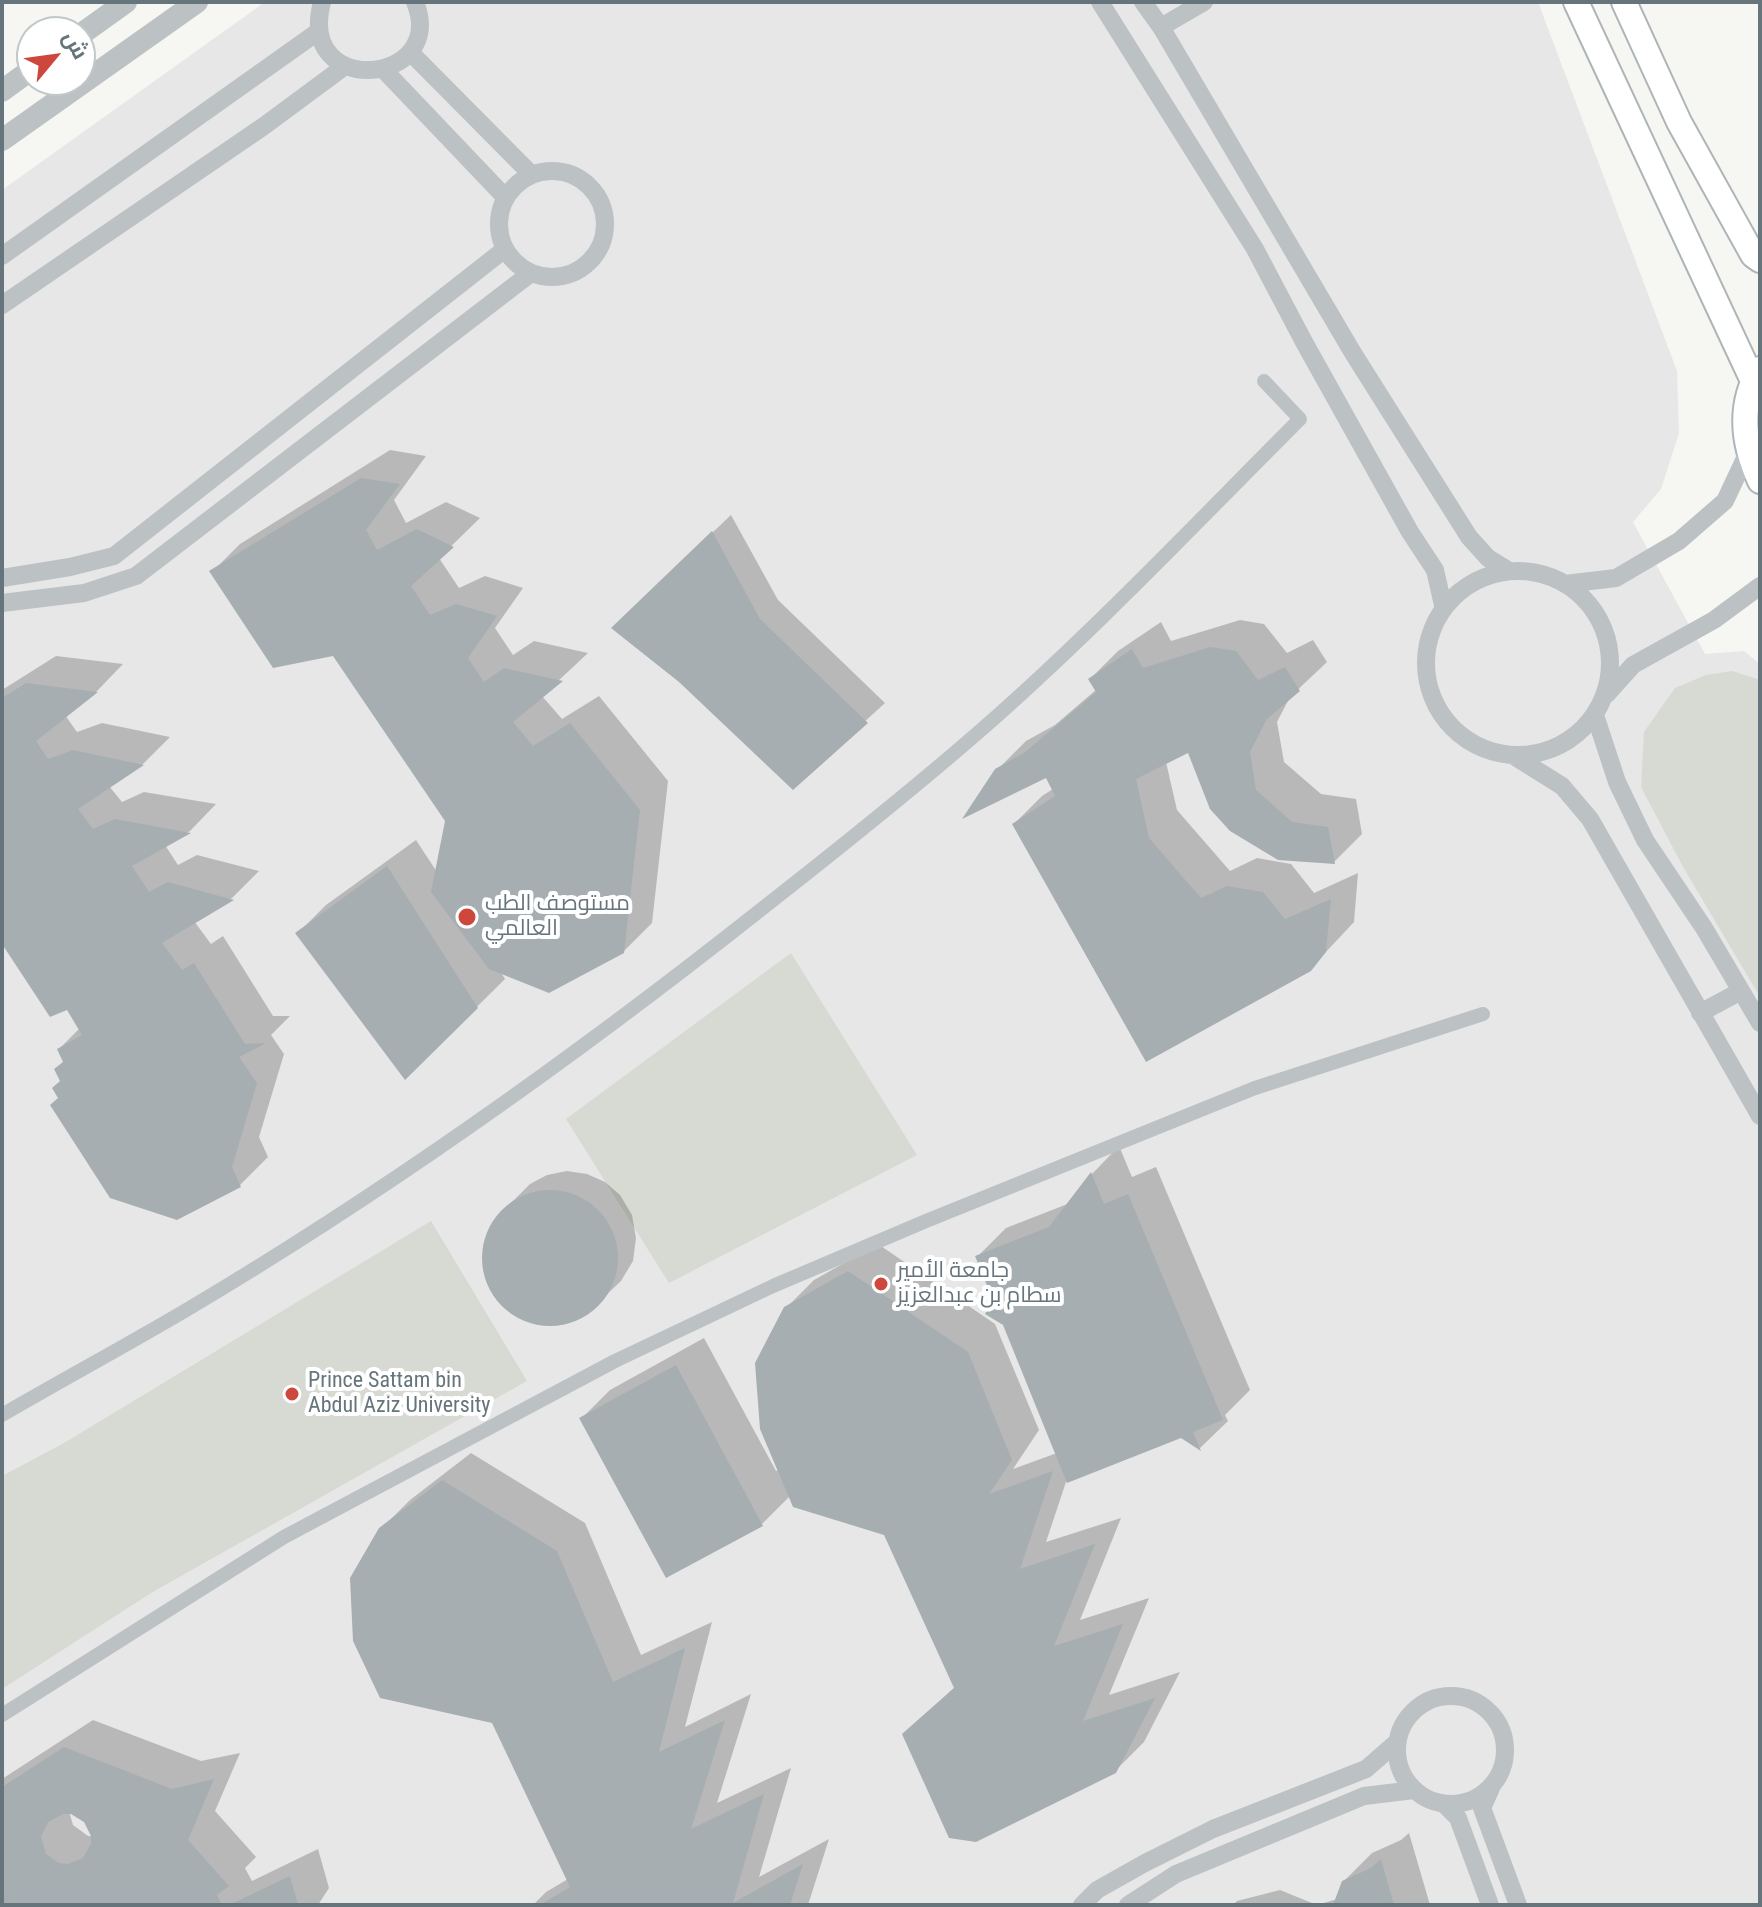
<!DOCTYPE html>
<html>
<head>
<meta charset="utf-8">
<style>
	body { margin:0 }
	#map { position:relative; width:1762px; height:1907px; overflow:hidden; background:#f6f6f3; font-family:"Roboto Condensed",Cairo,sans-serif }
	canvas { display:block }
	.frame { position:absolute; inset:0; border:4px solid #65757b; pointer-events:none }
	.north { position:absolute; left:16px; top:16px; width:80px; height:80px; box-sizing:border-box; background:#fff; border:2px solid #c1c8ca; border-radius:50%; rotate:61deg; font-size:22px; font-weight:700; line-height:32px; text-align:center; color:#65757b }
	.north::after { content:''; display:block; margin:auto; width:28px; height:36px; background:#cd473d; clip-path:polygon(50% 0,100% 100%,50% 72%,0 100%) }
</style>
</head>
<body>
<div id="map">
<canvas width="1762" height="1907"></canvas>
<div class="frame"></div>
<div class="north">ش</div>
</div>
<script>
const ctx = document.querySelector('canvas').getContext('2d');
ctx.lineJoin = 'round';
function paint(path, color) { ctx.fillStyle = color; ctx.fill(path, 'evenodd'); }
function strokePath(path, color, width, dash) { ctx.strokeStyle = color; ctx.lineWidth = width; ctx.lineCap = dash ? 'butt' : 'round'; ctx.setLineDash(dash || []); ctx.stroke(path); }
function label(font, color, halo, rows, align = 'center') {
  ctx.font = font + ' "Roboto Condensed",Cairo,sans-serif'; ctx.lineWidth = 8; ctx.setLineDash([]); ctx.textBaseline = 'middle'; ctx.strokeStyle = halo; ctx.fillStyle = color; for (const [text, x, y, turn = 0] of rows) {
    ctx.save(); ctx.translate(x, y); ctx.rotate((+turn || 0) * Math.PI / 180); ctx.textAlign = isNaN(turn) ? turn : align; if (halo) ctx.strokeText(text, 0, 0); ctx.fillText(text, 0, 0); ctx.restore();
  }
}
paint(new Path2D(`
	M265 2H1538L1677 371 1679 433 1661 489 1633 522 1705 654 1744 651 1760 664V1905H2V190Z`), '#e7e7e7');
paint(new Path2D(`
	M1732 671 1760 680V997L1682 865 1641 787 1644 732 1675 688 1706 675Z
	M791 953 917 1155 669 1283 566 1119Z
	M431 1221 527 1381 151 1593 2 1689V1476L64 1443Z`), '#d7dad3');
paint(new Path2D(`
	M390 450 426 456 394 500 406 523 446 502 480 518 439 558 459 588 485 576 523 588 495 628 513 655 534 641 588 653 542 696 562 719 599 696 668 781 652 923 623 952 500 971 505 979 406 1077 298 933 326 905 416 840 437 872 447 820 333 653 212 572 240 544Z
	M731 515 778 600 885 703 793 787 632 609Z
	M1240 620 1264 624 1287 653 1313 640 1327 662 1290 697 1277 722 1284 762 1321 794 1356 799 1362 834 1334 862 1189 751 1166 762 1177 810 1230 871 1257 858 1291 864 1314 893 1358 873 1354 922 1309 970 1014 824 1042 796 1053 789 1046 775 997 770 1026 741 1055 725 1097 689 1090 679 1118 651 1161 622 1171 641Z
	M56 656 123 664 97 691 65 715 77 732 102 723 170 737 143 764 109 786 122 802 144 792 216 804 190 831 165 845 178 865 197 855 259 871 232 898 194 921 211 944 223 936 273 1016H290L271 1035 284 1054 259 1137 268 1157 240 1185 60 1098 65 1061 59 1049 80 1028 68 1007 2 940V690Z
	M1119 1146 1132 1177 1156 1167 1250 1390 1225 1415 1228 1421 1200 1448 1181 1436 1066 1482 1046 1542 1121 1518 1080 1620 1149 1598 1109 1695 1180 1672 1144 1742 1115 1771 904 1735 956 1686 886 1533 790 1496 762 1524 582 1418 610 1390 704 1338 776 1471 779 1470 785 1309 814 1280 878 1244 995 1324 1039 1430 1013 1469 1057 1453 978 1256 1006 1228 1070 1203 1092 1174Z
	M567 1171 587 1174 605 1182 620 1195 632 1215 636 1238 633 1261 621 1281 584 1316 562 1324H539L517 1317 499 1302 487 1282 483 1259 487 1236 496 1218 530 1184 547 1175Z
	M471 1453 585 1523 641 1655 712 1622 685 1727 751 1694 717 1803 791 1768 759 1877 829 1839 808 1905H533L546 1892 568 1879 493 1722 381 1529 410 1500Z
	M93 1720 201 1761 240 1753 215 1811 256 1857 245 1868 252 1881 318 1849 329 1888 318 1905H6L2 1896V1779ZM69 1811 86 1820 92 1836H88L73 1825Z
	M1409 1833 1430 1905H1317L1337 1899 1343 1882 1372 1853 1401 1840Z
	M1280 1890 1317 1905H1233L1237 1901Z`), '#0003');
paint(new Path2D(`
	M361 478 400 484 366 530 377 550 417 529 454 547 411 586 430 615 456 604 497 616 468 658 484 682 504 668 563 681 513 722 533 746 570 723 640 810 624 953 549 993 489 969 431 892 445 821 333 656 273 668 209 571Z
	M712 531 760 619 868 723 793 790 679 682 611 628Z
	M1210 647 1236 651 1258 680 1285 667 1300 691 1267 719 1250 752 1256 790 1292 822 1328 827 1335 864 1278 860 1230 831 1210 809 1188 753 1136 779 1149 838 1201 898 1227 886 1263 892 1285 919 1331 899 1326 952 1311 971 1146 1062 1012 824 1055 796 1046 778 962 819 995 769 1024 753 1096 692 1088 679 1132 649 1143 668Z
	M26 683 98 692 36 741 48 759 73 750 144 765 78 809 93 829 115 819 191 833 132 866 149 892 168 882 234 900 162 943 182 970 194 963 245 1044 266 1043 239 1057 257 1083 232 1167 241 1187 177 1220 110 1198 50 1105 58 1098 52 1088 60 1081 54 1069 63 1062 57 1049 82 1035 67 1010 50 1017 2 944V698Z
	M387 866 478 1008 405 1080 295 933Z
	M1091 1172 1104 1204 1128 1194 1223 1420 1193 1432 1201 1451 1181 1438 1067 1483 1003 1325 985 1314 993 1300 975 1256 1049 1227Z
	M482 1258a68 68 0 1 1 136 0a68 68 0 1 1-136 0Z
	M848 1271 968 1352 1012 1460 989 1494 1053 1471 1020 1569 1095 1544 1054 1646 1123 1624 1083 1721 1155 1698 1116 1773 976 1842 949 1838 902 1734 954 1688 884 1535 793 1507 760 1429 755 1363 784 1307Z
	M676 1365 763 1526 666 1578 579 1418Z
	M442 1480 557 1551 613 1682 685 1648 659 1752 725 1720 691 1829 764 1794 733 1903 803 1864 790 1905H540L570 1887 492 1723 380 1698 353 1641 350 1578 379 1528Z
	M64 1747 172 1789 214 1779 188 1840 229 1886 217 1895 222 1905H3L2 1787ZM63 1814H71L84 1822 91 1836V1844L83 1858 68 1864 59 1863 46 1854 41 1837 48 1822Z
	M1381 1859 1394 1905H1333L1342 1881 1371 1868Z
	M290 1876 298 1905H229Z`), '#a6aeb2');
const secondary = new Path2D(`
	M1576 2 1753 381
	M1624 2 1679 122 1753 255 1760 260
	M1760 369C1738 405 1743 444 1760 481`);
strokePath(secondary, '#aeb5b8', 28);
strokePath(new Path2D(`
	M2 1415C64 1379 127 1345 188 1309 390 1189 580 1053 763 908 837 850 910 792 981 730 1092 633 1195 524 1300 419L1264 381
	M2 1715 284 1537 615 1361 773 1286 926 1221 1255 1088 1483 1014`), '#bcc1c3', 14);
strokePath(new Path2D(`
	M322 2C296 100 449 85 415 2
	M1100 2 1255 249 1304 342 1410 532 1435 570 1443 605
	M1143 2 1161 27 1353 353 1469 537 1488 558 1509 571
	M1161 27 1204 2
	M410 52 531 174
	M384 70 505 197
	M499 224a53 53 0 1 1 106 0a53 53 0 1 1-106 0Z
	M2 256 319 31
	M2 305 264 126 345 66
	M1426 663a92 92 0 1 1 184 0a92 92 0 1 1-184 0Z
	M2 578 70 567 114 556 505 249
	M1565 584 1616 578 1679 541 1725 501 1748 452
	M2 603 84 593 136 576 531 273
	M1607 694 1633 665 1714 620 1760 586
	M1595 715 1617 782 1645 840 1704 928 1760 1023
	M1514 756 1562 786 1590 819 1760 1116
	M1700 1013 1741 991
	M1397 1750a54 54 0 1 1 108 0a54 54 0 1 1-108 0Z
	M1491 1788 1482 1808 1518 1905
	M1445 1805 1458 1818 1490 1905
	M1082 1905 1097 1890 1145 1863 1213 1829 1366 1769 1397 1742
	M1128 1905 1176 1874 1364 1796 1414 1790`), '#bcc1c3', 18);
strokePath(new Path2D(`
	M80 35 126 2
	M2 91 32 69
	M2 140 197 2`), '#bcc1c3', 22);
strokePath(secondary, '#fff', 24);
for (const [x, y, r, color] of [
	[467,917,10,"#cd473d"],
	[881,1284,8,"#cd473d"],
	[292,1394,8,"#cd473d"]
]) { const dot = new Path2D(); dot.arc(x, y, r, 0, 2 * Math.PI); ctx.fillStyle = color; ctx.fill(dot); strokePath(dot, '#fff', 3); }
label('22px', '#65757b', '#fff', [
	["مستوصف الطب",485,904],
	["العالمي",485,929],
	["جامعة الأمير",897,1271],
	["سطام بن عبدالعزيز",897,1296],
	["Prince Sattam bin",308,1381],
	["Abdul Aziz University",308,1406]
], 'left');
</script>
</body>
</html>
